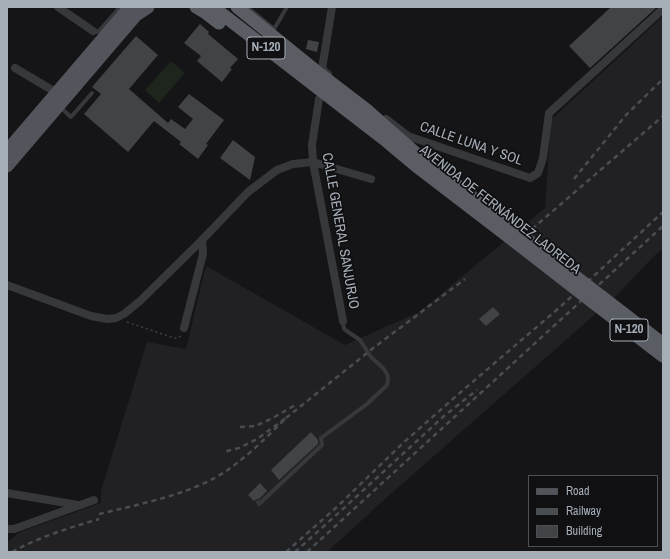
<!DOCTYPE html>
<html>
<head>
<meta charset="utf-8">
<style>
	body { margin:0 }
	#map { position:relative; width:670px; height:559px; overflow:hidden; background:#151517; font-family:"Archivo Narrow",sans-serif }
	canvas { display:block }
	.frame { position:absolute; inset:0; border:8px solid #a6aeb8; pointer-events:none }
	.legend { position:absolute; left:528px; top:475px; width:130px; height:72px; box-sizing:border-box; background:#101012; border:1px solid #4c4f54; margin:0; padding:5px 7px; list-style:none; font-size:12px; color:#a6aeb8 }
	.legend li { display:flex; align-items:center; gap:8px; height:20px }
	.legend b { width:20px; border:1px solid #4c4f54 }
</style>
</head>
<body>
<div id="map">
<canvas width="670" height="559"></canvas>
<div class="frame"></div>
<ul class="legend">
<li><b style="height:5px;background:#52555b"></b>Road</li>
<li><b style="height:5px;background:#494c51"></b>Railway</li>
<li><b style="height:11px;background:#414347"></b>Building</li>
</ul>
</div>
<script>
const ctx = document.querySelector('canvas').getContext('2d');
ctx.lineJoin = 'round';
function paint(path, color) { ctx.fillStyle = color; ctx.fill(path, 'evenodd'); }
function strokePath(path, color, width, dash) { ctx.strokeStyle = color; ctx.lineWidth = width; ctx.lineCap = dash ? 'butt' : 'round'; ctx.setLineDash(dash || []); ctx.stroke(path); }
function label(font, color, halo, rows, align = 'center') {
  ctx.font = font + ' "Archivo Narrow",sans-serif'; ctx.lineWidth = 3.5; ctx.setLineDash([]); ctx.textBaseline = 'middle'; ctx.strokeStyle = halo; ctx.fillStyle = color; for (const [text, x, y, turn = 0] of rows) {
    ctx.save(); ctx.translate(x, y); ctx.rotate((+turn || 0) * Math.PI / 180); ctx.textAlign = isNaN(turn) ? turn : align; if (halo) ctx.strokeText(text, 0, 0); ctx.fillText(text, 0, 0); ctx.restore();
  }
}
paint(new Path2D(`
	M663 16V249L654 256 617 295 385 499 327 552H7V542L20 532 101 503V491L147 342 186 349 206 266 345 345 419 312 545 208 551 120Z`), '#212124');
paint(new Path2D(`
	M171 61 185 73 159 103 145 90Z`), '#1d251d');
paint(new Path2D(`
	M611 7H657L590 68 569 46Z
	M200 24 209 32 208 34 238 59 230 68 232 69 222 82 197 61 201 56 184 43Z
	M136 36 158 55 129 89 168 123 171 119 185 129 193 119 178 107 189 94 224 120 206 144 208 145 198 159 179 144 181 142 154 121 128 152 84 114 101 94 92 87Z
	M308 40 319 42 317 52 306 49Z
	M233 140 255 157 250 180 220 158Z
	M493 307 500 314 486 326 479 319Z
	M311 432 318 440V444L279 480 271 470Z
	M260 483 267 491 259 499H257L254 501 248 495Z`), '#414347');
strokePath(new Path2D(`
	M127 322 174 338H178L182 335`), '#3c3f43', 1.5, [2, 3]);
strokePath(new Path2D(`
	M247 7 273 28
	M274 29 287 7
	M93 31 97 32 100 30 120 7
	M60 107 71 117 92 93
	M258 502 259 504 322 445 321 438 367 404 387 385 388 379 387 374 383 368 371 357 360 340 344 329 343 321`), '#36383c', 4);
strokePath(new Path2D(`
	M58 7 93 31
	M15 68 57 93
	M328 74 322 69 332 7
	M319 99 312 145 313 162 343 321
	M386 119 408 136 530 178 538 173 543 158 549 113 663 9
	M7 285 91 316 107 319 116 318 124 314 140 301 202 240 248 192 277 170 293 164 313 162 371 179
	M184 328 203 254 202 240
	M7 493 78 505
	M7 529H14L94 500`), '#36383c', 8);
strokePath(new Path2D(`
	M7 151 130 7
	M7 166 136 15 148 7`), '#52555b', 13);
strokePath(new Path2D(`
	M196 7 206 13 219 23
	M213 7 384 139 415 165 509 237
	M237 7 321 75 368 111 419 156
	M427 162 516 231
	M602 297 663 344
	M594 303 663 356`), '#5a5e64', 13);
strokePath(new Path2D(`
	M574 179 626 115 663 79
	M532 229 663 116
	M286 418 372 349 465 279
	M240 427 255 426 271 419 297 404
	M99 514C140 504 194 494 229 469 250 454 268 436 286 418L257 439 239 448 223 452
	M12 552C39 537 69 528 99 519
	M286 552 338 506 403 443 462 391 559 308 663 212
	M295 552 344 508 444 416 477 390
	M307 552 663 226`), '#494c51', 2.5, [5, 4]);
strokePath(new Path2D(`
	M516 231 602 297
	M509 237 594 303`), '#5a5e64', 13);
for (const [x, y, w] of [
	[266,48,38],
	[629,330,38]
]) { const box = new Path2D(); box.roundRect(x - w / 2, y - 11, w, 22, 3); ctx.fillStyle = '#101012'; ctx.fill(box); strokePath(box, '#a6aeb8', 1); }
label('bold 13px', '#a6aeb8', null, [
	["N-120",266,48],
	["N-120",629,330]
]);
label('14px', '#a6aeb8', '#101012', [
	["CALLE LUNA Y SOL",471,144,19],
	["AVENIDA DE FERNÁNDEZ LADREDA",500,210,38],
	["CALLE GENERAL SANJURJO",340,231,80]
]);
</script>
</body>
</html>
